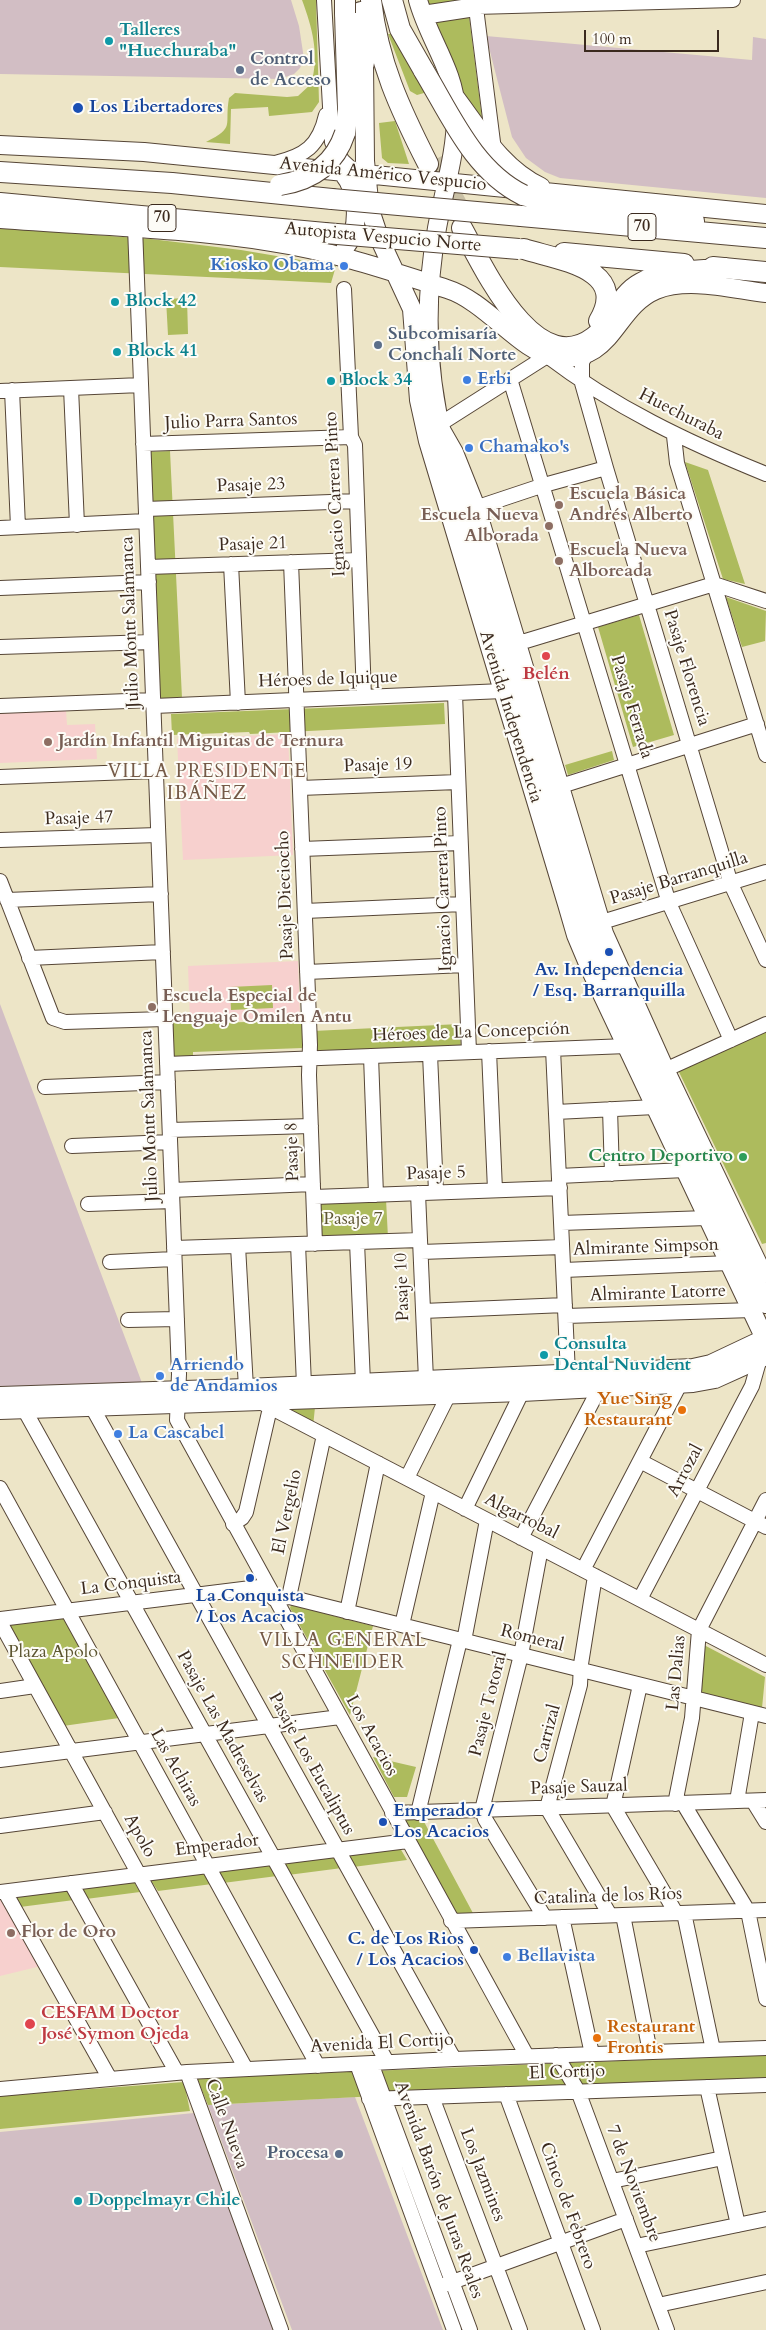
<!DOCTYPE html>
<html>
<head>
<meta charset="utf-8">
<style>
	body { margin:0 }
	#map { position:relative; width:766px; height:2330px; overflow:hidden; background:#ede5c7; font-family:Cardo,serif }
	canvas { display:block }
	.scale { position:absolute; left:584px; top:30px; width:135px; height:22px; box-sizing:border-box; border:2px solid #3b2a1e; border-top:0; padding-left:6px; font-size:15px; line-height:18px; white-space:nowrap; color:#3b2a1e; -webkit-text-stroke:4px #fdfcf7; paint-order:stroke }
</style>
</head>
<body>
<div id="map">
<canvas width="766" height="2330"></canvas>
<div class="scale">100 m</div>
</div>
<script>
const context = document.querySelector('canvas').getContext('2d');
context.lineJoin = 'round';
function paint(path, color) { context.fillStyle = color; context.fill(path, 'evenodd'); }
function stroke(path, color, width, dash) { context.strokeStyle = color; context.lineWidth = width; context.lineCap = dash ? 'butt' : 'round'; context.setLineDash(dash || []); context.stroke(path); }
function write(font, color, halo, rows, align = 'center') {
  context.font = font + ' Cardo,serif'; context.lineWidth = 4; context.setLineDash([]); context.textBaseline = 'middle'; context.strokeStyle = halo; context.fillStyle = color; for (const [text, x, y, turn = 0] of rows) {
    context.save(); context.translate(x, y); context.rotate((+turn || 0) * Math.PI / 180); context.textAlign = isNaN(turn) ? turn : align; if (halo) context.strokeText(text, 0, 0); context.fillText(text, 0, 0); context.restore();
  }
}
paint(new Path2D(`
	M66,710L67,725L95,724L97,759L0,763V712Z
	M288,734L293,855L183,860L177,739Z
	M298,961L300,1018L190,1022L188,966Z
	M0,1897L41,1966L0,1976Z`), '#f7d0ce');
paint(new Path2D(`
	M0,0H291L299,26L304,59L300,68L294,74L280,79L0,74Z
	M486,36L752,60L753,37L766,39V198L560,178L545,172L526,158L512,137Z
	M0,1004L48,1132L142,1383L0,1387Z
	M355,2097L443,2330H292L208,2105Z
	M194,2113L273,2330H0V2132Z`), '#d2bec4');
paint(new Path2D(`
	M302,0H316L319,102L312,112L269,116L268,107L231,109L230,144L206,142C236,127 224,126 229,98L235,93L287,97L298,96L311,84C320,55 312,27 302,0Z
	M425,0H467L483,126L459,94Z
	M388,34H394L431,91L417,95L410,91Z
	M395,121L409,164L388,163L382,158L379,123Z
	M0,228L151,239L241,250L336,266L331,283L0,267Z
	M187,298L188,334L168,335L166,299Z
	M170,451L182,698L159,699L148,452Z
	M685,462L708,470L745,584L723,579Z
	M726,597L766,611L765,641L742,647Z
	M639,615L674,735L633,747L598,627Z
	M444,703L445,724L250,734L249,732L172,735L171,714Z
	M612,751L614,760L568,775L565,765Z
	M272,985L273,1008L231,1010L230,987Z
	M174,1020H187L188,1024L302,1020L303,1048L193,1052V1060L173,1061L171,1022Z
	M460,1024L461,1050L314,1057L313,1031Z
	M766,1028V1243L762,1244L678,1070Z
	M386,1199L388,1238L320,1240L319,1201Z
	M315,1407L313,1427L277,1408Z
	M291,1605L373,1626L350,1715L290,1608Z
	M64,1616L119,1718L63,1726L7,1625Z
	M704,1645L765,1677L762,1708L696,1695Z
	M373,1757L416,1767L407,1797H394Z
	M402,1818H422L474,1915H454Z
	M400,1848L407,1860L353,1867L346,1855Z
	M335,1856L342,1868L288,1875L280,1863Z
	M270,1864L277,1876L223,1883L216,1871Z
	M205,1872L212,1884L158,1891L150,1879Z
	M133,1880L140,1892L86,1899L78,1887Z
	M67,1888L74,1900L20,1907L13,1895Z
	M766,2055V2084L395,2095L208,2105L197,2078Z
	M184,2082L190,2111L0,2129V2096Z`), '#adbb5d');
stroke(new Path2D(`
	M434,160L467,224`), '#c9c0a5', 20, [20, 10]);
const minor = new Path2D(`
	M324,0L332,142L342,160L357,174
	M475,0L494,150
	M475,7L733,0
	M275,163C305,156 319,146 326,115
	M135,227L179,1374L177,1420L527,2056
	M344,289L351,437L355,445L364,697
	M587,353L582,362V383L606,468L731,884L766,960
	M510,379L669,903L731,1040
	M71,388L77,525
	M12,390L18,527
	M0,391L141,385
	M674,436L677,463L766,755
	M143,444L351,437
	M766,474C687,442 614,407 547,356L440,424L456,452L478,507L606,933L667,1069L766,1276
	M478,507L544,485L606,468
	M146,509L357,501
	M0,528L146,521
	M291,562L310,1045L309,1075L315,1244
	M231,564L238,703
	M148,567L359,560
	M0,588L149,582
	M519,643L714,584L766,601
	M0,647L151,642
	M455,694L469,1052
	M0,706L153,700
	M154,706L503,691
	M0,777L156,771
	M561,786L757,724
	M300,788L458,782
	M0,840L158,835
	M302,849L460,843
	M0,881L53,1018L65,1022L165,1019
	M7,900L161,894
	M305,911L463,904
	M602,922L766,872
	M29,958L163,952
	M307,972L465,965
	M553,1049L568,1374
	M489,1051L495,1190
	M430,1054L436,1192
	M371,1056L376,1195
	M167,1064L627,1046
	M667,1069L766,1024
	M45,1087L168,1082
	M610,1109L612,1174
	M556,1112L655,1107
	M170,1130L311,1126
	M72,1146L170,1142
	M559,1176L685,1170
	M172,1190L313,1184
	M418,1193L426,1380
	M314,1197L560,1188
	M88,1204L172,1201
	M561,1223L707,1218
	M357,1242L363,1383
	M298,1244L304,1385
	M238,1246L246,1388
	M174,1248L420,1240
	M421,1252L562,1247
	M110,1262L174,1259
	M564,1270L729,1263
	M423,1311L565,1305
	M566,1316L752,1310
	M128,1320L177,1319
	M260,1402L766,1665
	M92,1407L454,2059
	M24,1409L387,2062
	M640,1461L766,1527
	M407,1478L449,1394
	M0,1488L318,2066
	M465,1509L522,1392
	M233,1524L242,1518L246,1512L270,1408
	M521,1538L599,1389
	M541,1548L521,1655L482,1810L485,1819L545,1918
	M583,1570L680,1384
	M595,1576L581,1664L580,1685L547,1808L610,1915
	M289,1597L324,1435
	M274,1599L289,1597L766,1716
	M640,1599L752,1386L760,1358
	M347,1612L378,1463
	M0,1619L267,1586
	M0,1622L246,2069
	M402,1625L433,1492
	M464,1641L487,1520
	M640,1685L613,1806L676,1913
	M0,1691L35,1686
	M0,1760L340,1717
	M737,1801L752,1713
	M753,1801L766,1822
	M683,1803L748,1911L766,1999
	M675,1804L692,1718L699,1630L766,1500
	M392,1813L766,1800
	M418,1813L460,1640
	M0,1826L105,1812
	M71,1883L177,2073
	M0,1892L408,1841
	M5,1892L110,2079
	M684,1913L713,2050
	M623,1915L650,2052
	M562,1917L592,2054
	M451,1921L766,1910
	M556,2055L578,2091L667,2330
	M371,2063L470,2330
	M357,2064L454,2330
	M187,2072L281,2330
	M707,2087L738,2225
	M0,2089L187,2072L454,2059L766,2048
	M506,2094L593,2330
	M432,2097L520,2330
	M369,2099L766,2085
	M612,2181L723,2158
	M636,2246L766,2219
	M444,2285L626,2219
	M658,2305L766,2282`);
const major = new Path2D(`
	M418,0C428,38 455,71 456,111C457,150 444,190 437,228C424,300 426,372 444,443L593,936L613,982L766,1304
	M423,15L475,7
	M361,50L364,63L365,161L370,210L380,240L412,309L419,400L428,441L567,904L576,935L592,973L766,1341
	M455,97C480,130 502,169 541,187
	M0,145L144,152L766,214
	M343,173C358,191 361,227 346,246
	M0,219C91,226 182,228 272,242C332,251 390,271 447,289C486,301 521,352 554,357C614,365 613,308 656,290C688,277 732,289 766,293
	M0,1396L246,1388L693,1368L711,1364L766,1338
	M0,1410L522,1392L693,1383L715,1379L766,1356`);
const highway = new Path2D(`
	M371,0C378,62 400,109 428,164
	M392,0L400,29L424,71
	M361,12L364,63
	M345,133L348,110L345,13
	M0,172L172,183L332,199
	M523,195L550,202L660,213L694,221
	M0,203L325,233
	M521,216L766,238
	M462,228C483,266 535,382 594,337C614,322 618,295 641,283C667,269 698,272 726,268
	M524,249C558,260 630,268 599,321
	M564,253L684,264
	M713,267L766,272`);
stroke(minor, '#564637', 16);
stroke(major, '#564637', 20);
stroke(highway, '#564637', 22);
stroke(minor, '#fff', 14);
stroke(major, '#fff', 18);
stroke(highway, '#fff', 20);
const highwayBridge = new Path2D(`
	M345,0V13
	M424,71C451,116 474,171 523,195
	M280,185C312,180 335,164 345,133
	M332,199L521,216
	M325,233L519,249`);
stroke(highwayBridge, '#564637', 22, []);
stroke(highwayBridge, '#fff', 20);
for (const [x, y, r, color] of [
	[109,41,5,"#0f9aa8"],
	[240,70,5,"#5c6f8a"],
	[78,108,6,"#1a4fb4"],
	[344,266,5,"#3f7fe0"],
	[115,302,5,"#0f9aa8"],
	[378,345,5,"#5c6f8a"],
	[117,352,5,"#0f9aa8"],
	[467,380,5,"#3f7fe0"],
	[331,381,5,"#0f9aa8"],
	[469,448,5,"#3f7fe0"],
	[559,505,5,"#8d6e63"],
	[549,526,5,"#8d6e63"],
	[559,561,5,"#8d6e63"],
	[546,656,5,"#e0444e"],
	[48,742,5,"#8d6e63"],
	[609,952,5,"#1a4fb4"],
	[152,1007,5,"#8d6e63"],
	[743,1157,5,"#2e9e5b"],
	[544,1355,5,"#0f9aa8"],
	[160,1376,5,"#3f7fe0"],
	[682,1410,5,"#e8710a"],
	[118,1434,5,"#3f7fe0"],
	[250,1578,5,"#1a4fb4"],
	[383,1822,5,"#1a4fb4"],
	[11,1933,5,"#8d6e63"],
	[474,1950,5,"#1a4fb4"],
	[507,1957,5,"#3f7fe0"],
	[30,2024,6,"#e0444e"],
	[597,2038,5,"#e8710a"],
	[339,2154,5,"#5c6f8a"],
	[78,2201,5,"#0f9aa8"]
]) { const dot = new Path2D(); dot.arc(x, y, r, 0, 2 * Math.PI); context.fillStyle = color; context.fill(dot); stroke(dot, '#fdfcf7', 2); }
for (const [x, y, w] of [
	[162,218,28],
	[642,227,28]
]) { const box = new Path2D(); box.roundRect(x - w / 2, y - 13.5, w, 27, 4); context.fillStyle = '#fdfcf7'; context.fill(box); stroke(box, '#3b2a1e', 1); }
write('bold 16px', '#3b2a1e', null, [
	["70",162,218],
	["70",642,227]
]);
write('bold 18px', '#0d838f', '#fdfcf7', [
	["Talleres",119,31],
	["\"Huechuraba\"",119,52],
	["Block 42",125,302],
	["Block 41",127,352],
	["Block 34",341,381],
	["Consulta",554,1345],
	["Dental Nuvident",554,1366],
	["Doppelmayr Chile",88,2201]
], 'left');
write('bold 18px', '#4e5e75', '#fdfcf7', [
	["Control",250,60],
	["de Acceso",250,81],
	["Subcomisaría",388,335],
	["Conchalí Norte",388,356],
	["Procesa",329,2154,"right"]
], 'left');
write('bold 18px', '#164399', '#fdfcf7', [
	["Los Libertadores",89,108],
	["Av. Independencia",609,971,"center"],
	["/ Esq. Barranquilla",609,992,"center"],
	["La Conquista",250,1597,"center"],
	["/ Los Acacios",250,1618,"center"],
	["Emperador /",393,1812],
	["Los Acacios",393,1833],
	["C. de Los Rios",464,1940,"right"],
	["/ Los Acacios",464,1961,"right"]
], 'left');
write('18px', '#3b2a1e', '#fdfcf7', [
	["Avenida Américo Vespucio",383,175,6],
	["Autopista Vespucio Norte",383,238,5],
	["Huechuraba",681,415,27],
	["Julio Parra Santos",231,422,-2],
	["Pasaje 23",251,486,-2],
	["Ignacio Carrera Pinto",336,494,-93],
	["Pasaje 21",253,545,-2],
	["Julio Montt Salamanca",131,622,-92],
	["Pasaje Florencia",686,668,73],
	["Héroes de Iquique",328,680,-2],
	["Pasaje Ferrada",631,707,73],
	["Avenida Independencia",510,717,73],
	["Pasaje 19",378,766,-2],
	["Pasaje 47",79,819,-2],
	["Pasaje Barranquilla",679,879,-17],
	["Ignacio Carrera Pinto",444,889,-92],
	["Pasaje Dieciocho",286,895,-92],
	["Héroes de La Concepción",471,1033,-2],
	["Julio Montt Salamanca",150,1116,-92],
	["Pasaje 8",293,1152,-92],
	["Pasaje 5",436,1174,-2],
	["Almirante Simpson",646,1248,-2],
	["Pasaje 10",403,1287,-92],
	["Almirante Latorre",658,1294,-2],
	["Arrozal",686,1471,-62],
	["El Vergelio",288,1512,-78],
	["Algarrobal",521,1517,27],
	["La Conquista",131,1584,-7],
	["Romeral",532,1639,14],
	["Las Dalias",677,1673,-85],
	["Pasaje Totoral",489,1704,-76],
	["Pasaje Las Madreselvas",222,1727,61],
	["Carrizal",548,1734,-75],
	["Los Acacios",371,1736,61],
	["Pasaje Los Eucaliptus",311,1764,61],
	["Las Achiras",175,1768,61],
	["Pasaje Sauzal",579,1788,-2],
	["Apolo",139,1836,61],
	["Emperador",217,1846,-7],
	["Catalina de los Ríos",608,1897,-2],
	["Avenida El Cortijo",382,2044,-3],
	["El Cortijo",567,2073,-2],
	["Calle Nueva",226,2124,70],
	["Los Jazmines",482,2175,69],
	["7 de Noviembre",633,2184,69],
	["Avenida Barón de Juras Reales",438,2190,70],
	["Cinco de Febrero",567,2206,70]
]);
write('bold 18px', '#366cbe', '#fdfcf7', [
	["Kiosko Obama",334,266,"right"],
	["Erbi",477,380],
	["Chamako's",479,448],
	["Arriendo",170,1366],
	["de Andamios",170,1387],
	["La Cascabel",128,1434],
	["Bellavista",517,1957]
], 'left');
write('bold 18px', '#785e54', '#fdfcf7', [
	["Escuela Básica",569,495],
	["Andrés Alberto",569,516],
	["Escuela Nueva",539,516,"right"],
	["Alborada",539,537,"right"],
	["Escuela Nueva",569,551],
	["Alboreada",569,572],
	["Jardín Infantil Miguitas de Ternura",58,742],
	["Escuela Especial de",162,997],
	["Lenguaje Omilen Antu",162,1018],
	["Flor de Oro",21,1933]
], 'left');
write('bold 18px', '#be3a42', '#fdfcf7', [
	["Belén",546,675],
	["CESFAM Doctor",41,2014,"left"],
	["José Symon Ojeda",41,2035,"left"]
]);
write('bold 18px', '#27864d', '#fdfcf7', [
	["Centro Deportivo",733,1157]
], 'right');
write('18px', '#5d5631', '#fdfcf7', [
	["Pasaje 7",353,1220],
	["Plaza Apolo",53,1653]
]);
write('bold 18px', '#c56008', '#fdfcf7', [
	["Yue Sing",672,1400],
	["Restaurant",672,1421],
	["Restaurant",607,2028,"left"],
	["Frontis",607,2049,"left"]
], 'right');
context.letterSpacing = '1px';
write('19px', '#755a47', '#fdfcf7', [
	["VILLA PRESIDENTE",207,773],
	["IBÁÑEZ",207,795],
	["VILLA GENERAL",343,1642],
	["SCHNEIDER",343,1664]
]);
context.letterSpacing = '0px';
</script>
</body>
</html>
